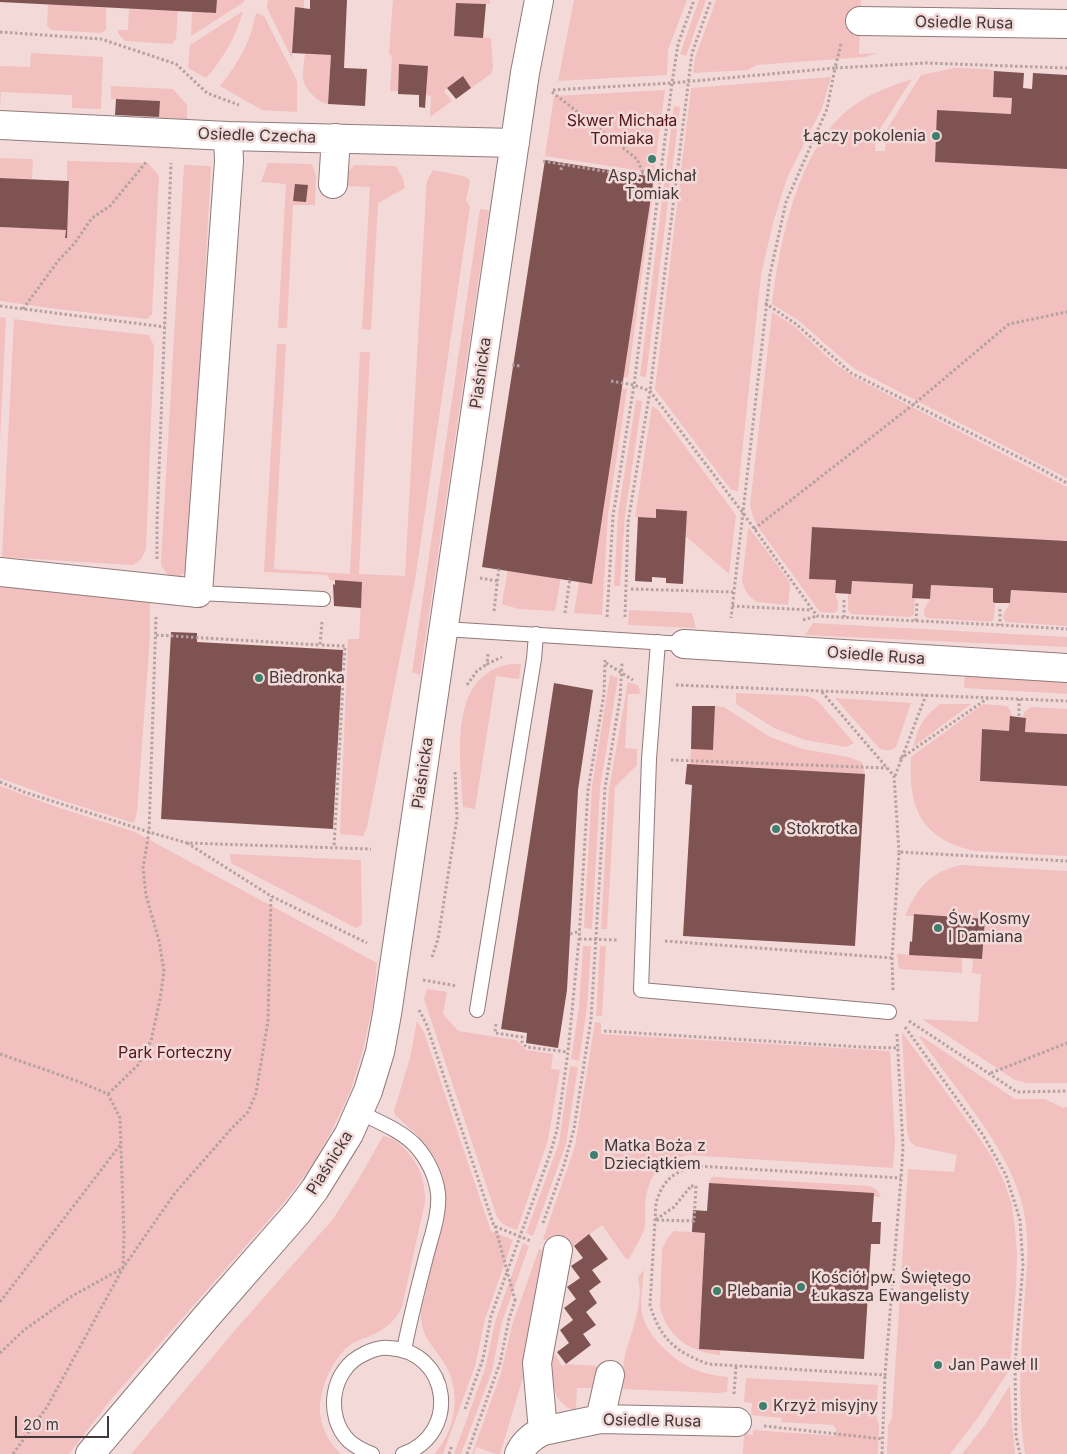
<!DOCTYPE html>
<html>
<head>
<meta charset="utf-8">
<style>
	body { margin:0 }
	#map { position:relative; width:1067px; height:1454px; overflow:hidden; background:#f3dad9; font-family:Inter,sans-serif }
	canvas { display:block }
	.scale { position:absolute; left:15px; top:1416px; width:94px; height:22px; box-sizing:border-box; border:2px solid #433939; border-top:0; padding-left:6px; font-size:15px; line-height:18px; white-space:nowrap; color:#433939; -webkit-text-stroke:4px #f3dad9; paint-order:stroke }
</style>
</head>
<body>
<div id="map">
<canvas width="1067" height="1454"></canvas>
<div class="scale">20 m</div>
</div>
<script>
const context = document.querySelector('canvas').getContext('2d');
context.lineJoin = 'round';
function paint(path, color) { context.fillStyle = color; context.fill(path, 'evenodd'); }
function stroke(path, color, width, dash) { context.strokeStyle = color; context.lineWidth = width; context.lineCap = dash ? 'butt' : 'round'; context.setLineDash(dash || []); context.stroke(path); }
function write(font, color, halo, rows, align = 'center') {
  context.font = font + ' Inter,sans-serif'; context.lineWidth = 5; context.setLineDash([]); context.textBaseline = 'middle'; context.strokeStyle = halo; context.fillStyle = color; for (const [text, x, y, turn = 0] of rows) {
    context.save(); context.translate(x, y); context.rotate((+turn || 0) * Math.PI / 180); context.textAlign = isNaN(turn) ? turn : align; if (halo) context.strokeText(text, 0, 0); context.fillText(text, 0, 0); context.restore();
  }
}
paint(new Path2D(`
	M217,0H244V2L191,36L192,12L216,13Z
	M268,0H304V8H295L292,59L267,8Z
	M393,0H490V4L456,3L454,36L491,38L493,68L491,74L471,88L463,77L444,91L452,101L430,117L431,96L426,95L427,66L399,65L398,91H390L392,57L389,53Z
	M574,0H687L668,50L667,75L558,81Z
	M699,0H706L686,56L680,54Z
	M716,0H861L859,54L877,53L865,57L756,65L748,70L693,73L695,58Z
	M48,4L106,8V30L101,33L51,30L47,25Z
	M129,9L178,11L176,39L172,44L125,41L118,33V30H128Z
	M243,11C236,36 224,58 206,78L188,68L190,45Z
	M256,13L264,16L297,81V112L262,110L220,86C238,64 251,41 256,13Z
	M31,53L103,57L101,109L72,108V95L1,92L0,108V66L30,67Z
	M305,54L331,55L328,104C319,103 308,92 304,83C302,77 304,61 305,54Z
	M954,68L988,69L994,71L993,97L1012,98L1011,114L938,110L935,162L1067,169V478L855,369L839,356L798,320L772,304C780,241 798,146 853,106C871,93 891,86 912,79L880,129H876L875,151H885L887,129L921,75Z
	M831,77L822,108L787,178L773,223L761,275L738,491L731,490L655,389L691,88Z
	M111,86L173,89L187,105V121L159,120V101L111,99Z
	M665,90L654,173L545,156L554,96Z
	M674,106L680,107L646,377L640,376Z
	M0,158L33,159L32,179L0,178Z
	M67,161L148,163L159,176L152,314L147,319L57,309L0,301V227L66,230L65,237L67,238L69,181H67Z
	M268,163L312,164L316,176L315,205H293L287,328H278L286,184L261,182Z
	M184,165L211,166L190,555C188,567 185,576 173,581L162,567L161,562Z
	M354,165L396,166L403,179L405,188L378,203L371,330L362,329L370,187L346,186L349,171Z
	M433,170L463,176L469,179L470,182L466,200L470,207L415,580L367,827L363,836L340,834L348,639H359L362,582L330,580L327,575L264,572L277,344H286L274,569L350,574L360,352H370L359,574L405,576L426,193L427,181Z
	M642,182L654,185L628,378L611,375Z
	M480,209L489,210L420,675L412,672Z
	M772,312L794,326L833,362L852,376L1067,487V541L812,527L809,578L836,580L835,593L838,603V610L834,613L820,612L758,527L753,517L750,506Z
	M0,317L6,318L0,441Z
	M14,319L56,325L149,335L154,346L146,548C143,557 141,562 132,565L2,557Z
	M610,387L627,389L608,514L602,615L574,613Z
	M636,400L642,401L625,515L620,586H614L618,514Z
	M652,406L658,410L736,515L729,574L656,510V518L635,517Z
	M748,528L750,529L789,581L790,585L788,605L757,602L750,597L745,590L742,581Z
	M508,568L561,576L555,611L519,609L502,604Z
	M852,581L913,584L912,598H915L914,614L910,617L851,614L848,610V594H851Z
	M931,585L993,588V602L995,603L994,619L991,622L927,618L924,615V610L930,599Z
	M0,586L143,596L150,603V636L137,812L134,823L57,799L0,778Z
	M1011,590L1067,593V626L1007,622L1004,620L1003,615L1010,603Z
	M629,610L692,613L696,628L628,625Z
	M813,623L1067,637V647L805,635Z
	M511,664H521L519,679L496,676L475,809L463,807C461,761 446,674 511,664Z
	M965,672L1067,678V694L964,688Z
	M610,675L618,678L600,788L592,929L584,928L592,786Z
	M628,682L638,685L641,694H628L625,748L637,749V765L615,787L607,929H601L609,789Z
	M736,693L807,696L817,700L854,743L846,747L805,740L774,728L736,704Z
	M835,698L911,703L896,747C890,751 886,751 879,748Z
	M940,704H971L913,747C919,725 922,719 940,704Z
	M983,704L1007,706C1015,716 1012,719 1009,731L982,729L980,781L1067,786V856L976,851C922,840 908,809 911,757Z
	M715,706L724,707L770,737L803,749L848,757L862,762L865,774L690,764L691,749H713Z
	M1031,707L1067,709V734L1025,732L1026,718L1023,717L1024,712Z
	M0,786L54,806L135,832L377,963L373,1004L363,1050L350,1092L333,1128L313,1164L287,1199L113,1397L69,1454H0Z
	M230,854L361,860L362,924L356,928L231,863Z
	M961,865L1067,871V1083H1027L1015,1080L922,1019L978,1022L981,974L972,973L973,959H982L985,919L914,914V916H905C917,888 930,872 961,865Z
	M583,946H591L587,1008L579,1061L571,1059L579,1007Z
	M600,946H606L602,1016H596Z
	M897,954L962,958V973L899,969Z
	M427,989L447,992L443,1014L458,1031L516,1040L526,1050L553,1054L551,1069L560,1070L548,1140L517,1230C508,1227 502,1225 497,1217L424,999Z
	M417,1021L424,1032L491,1231L513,1240L485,1319L475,1366L443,1454H434C454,1433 461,1397 448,1370C437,1347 420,1341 421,1311C426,1291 430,1271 435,1251C440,1226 451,1196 441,1171C433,1148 413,1131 395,1115L394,1111L410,1058Z
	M595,1022L601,1023V1034L890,1051L895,1142L893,1168L688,1155C658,1163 647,1176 645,1207C645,1213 646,1221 645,1227C642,1237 634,1249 629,1259H626L602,1225L574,1246H571L554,1353L562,1366L566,1364L597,1366L599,1373L594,1388H577L576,1410L568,1408L562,1403L557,1397L547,1366L564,1246L543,1239L575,1146Z
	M902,1032L976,1133L992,1157L1004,1181L1012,1205L1015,1228L1017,1253L1016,1286L1010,1369L977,1419L950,1454H887L888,1426L892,1418L908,1169L954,1172L957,1155L915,1146L910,1141L907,1132Z
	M921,1036L1015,1099H1045L1063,1108L1067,1107V1454H1025C1017,1405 1021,1355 1024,1306C1027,1272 1031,1234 1021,1200C1010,1162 987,1130 964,1098C949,1078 934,1058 919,1037Z
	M570,1066L578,1067L566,1144L533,1236L526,1233L559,1143Z
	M383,1136C398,1137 417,1161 421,1174C424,1183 425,1193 425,1202L402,1307C394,1323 384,1330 368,1337C362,1339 356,1341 350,1345C342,1351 336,1360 331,1369C315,1399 315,1429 341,1454H131L236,1329L333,1219L358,1180Z
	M714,1177L870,1186L877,1190L881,1197L873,1196L874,1193L709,1183L711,1178Z
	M674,1231L705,1233L699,1349L720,1350V1355C690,1352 667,1337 660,1307L662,1249L667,1239Z
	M523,1243L529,1246L502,1322L492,1371L461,1454H454L485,1369L495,1322Z
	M539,1249L550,1253L528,1361L500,1454H496L476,1447L474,1454H472L501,1373L512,1325Z
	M644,1270C643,1283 640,1301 642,1313C647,1339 680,1367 705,1373C712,1375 720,1376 728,1377L727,1392L718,1393L621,1389L618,1382C626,1371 622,1367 625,1355C632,1330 644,1303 638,1277Z
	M746,1378L878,1385L876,1416L879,1426L878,1454H743L744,1434L753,1435V1430L835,1436L836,1429L833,1425L781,1422L782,1418L751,1415L752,1403L744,1402Z
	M1010,1385L1011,1410L1015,1454H962L985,1425Z`), '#f1c0bf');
paint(new Path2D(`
	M0,0H217L216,13L0,2Z
	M310,0H347L344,68L367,69L365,106L328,104L331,55L292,53L295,7L310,9Z
	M456,3L486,4L483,38L454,36Z
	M399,64L428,66L425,108L419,107V95L398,94Z
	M994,71L1024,73L1023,88L1032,89L1033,73L1067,75V169L935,162L937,110L1011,114L1012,98L993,97Z
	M463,76L471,88L456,99L447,88Z
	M116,99L160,101L159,117L115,115Z
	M545,160L654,177L592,584L482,567Z
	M0,178L69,181L67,238H65L66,230L0,227Z
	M295,184L308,185L306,202L293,201Z
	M656,509L687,511L683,584L666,583V578L652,577V582L635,581L638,517L656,518Z
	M812,527L1067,541V593L1011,590L1010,603H995L993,602V588L931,585L930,599L912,598L913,584L852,581L851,594L835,593L836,580L809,579Z
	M335,580L362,582L361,608L334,606L333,584L335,585Z
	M171,632L197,633V642L343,650L333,829L161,819Z
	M554,683L593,690L578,790L567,990L558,1048L526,1043L527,1033L501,1029Z
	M692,706H715L713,750L691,749Z
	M1010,716L1026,718L1025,732L1067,734V786L980,781L982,729L1009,731Z
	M687,764L865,774L855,946L683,936L692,785L685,784Z
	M914,914L985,919L982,959L909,955L910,941L912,942Z
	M709,1183L874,1193L872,1222H881L880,1244H871L864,1359L699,1349L705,1233L692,1232L693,1210L707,1211Z
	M589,1234L608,1259L592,1270L601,1282L589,1291L597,1303L586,1312L596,1325L583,1334L591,1345L566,1364L557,1352L569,1343L560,1330L573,1320L564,1308L576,1299L567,1287L580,1278L571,1266L583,1258L574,1246Z`), '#805353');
const lane = new Path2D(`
	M198,593L323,599
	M444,629L684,644
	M658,642L649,759L641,990L889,1012
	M477,1010L534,659L536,634
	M359,1112C379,1122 400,1130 415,1145C427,1158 436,1176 438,1193C440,1214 431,1237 426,1257C418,1288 410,1319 404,1350
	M372,1454C364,1451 356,1447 349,1441C324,1416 331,1369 364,1354C372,1350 380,1347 389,1348C450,1351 461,1434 403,1454`);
const street = new Path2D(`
	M860,21L1067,24
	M0,125L228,136L515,143
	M333,184L336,138
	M0,572L198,593L229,161L228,136
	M684,644L1067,668
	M600,1419L610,1375
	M543,1431L537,1363L558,1250
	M90,1454L207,1316L297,1213L315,1189L349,1134L368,1091L380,1052L387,1014L525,73L539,0
	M519,1454C524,1443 532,1436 543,1431L600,1419L737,1422`);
stroke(lane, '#917a7a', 16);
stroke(street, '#917a7a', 30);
stroke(new Path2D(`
	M0,32L101,39L176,64L207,93L239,105
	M841,44L835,68L926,63L1067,68
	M553,90L672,83L835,68L827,109L786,202L770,274L731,618
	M552,92L637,159L643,173
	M543,161L633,176L643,173L660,176
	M561,170L562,164
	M765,303L796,324L851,373L1030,463L1067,483
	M0,306L165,327
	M23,309L58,261L74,244L92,218L110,206L147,161
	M512,365L520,366
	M611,381L634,385L650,391L743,513L817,616L1000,625L1067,629
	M754,529L914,404L1009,324L1067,312
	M157,559V522L171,163
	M480,578L497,581
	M631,589L733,592
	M844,600V617
	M732,606L811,610
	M1000,609V625
	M494,611L499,567
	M565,613L570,578
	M607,617L613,516L634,385L672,83L678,44L694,0
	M625,617L628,522L650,391L692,53L711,0
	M803,620L817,616
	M916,621L917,603
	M322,622L320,645L345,646L334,847
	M156,635L320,645
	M488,654L487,664L502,657
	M606,663L633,680
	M467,685L477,671L487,664
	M676,685L1067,701
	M822,692L894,776L899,852
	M1019,716V699
	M900,759L988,698
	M671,760L887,768
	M895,776L926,695
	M0,782L24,792L149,832L187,843L371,849
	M187,843L271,896L367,943
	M570,934L580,931
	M579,939L619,940
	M665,941L892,958
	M432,957L438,939L457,818L455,771
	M423,980L457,986
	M893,990L892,958L899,852L1067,861
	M419,1010L426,1023L494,1226L531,1241
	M909,1021L1017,1092L1067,1091
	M496,1024L495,1033L522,1037V1042L526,1047L568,1052
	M905,1027L983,1135L1006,1175L1020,1220L1023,1265L1015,1365L1016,1436L1020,1454
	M604,1031L862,1047L899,1048
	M897,1034L903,1147L901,1178L885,1375L708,1364C676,1352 660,1339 650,1305L656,1203C663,1180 673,1172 696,1166L901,1178
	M0,1054L80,1082L108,1094L120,1118L124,1236L123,1268L72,1296L24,1330L0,1353
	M991,1073L1067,1043
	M108,1094L138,1065L151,1041L160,999L164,971L159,941L146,895L143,868L149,832L156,617
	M691,1186H696L694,1221L655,1220L674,1207Z
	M543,1223L564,1165L574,1129L591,1019L605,788L620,698L622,663
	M495,1226L515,1300
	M0,1302L121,1144
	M734,1394L736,1366
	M465,1409L483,1359L491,1316L550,1154L557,1130L568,1052L579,939L588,790L604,694L605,660
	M764,1426L883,1439
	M13,1454L47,1407L123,1268L175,1193L232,1128L248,1112L256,1093L268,1021L271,896
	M449,1454L452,1445
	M467,1454L500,1363L509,1319L516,1298
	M882,1454L885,1375`), '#b5a1a0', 3, [2.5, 2.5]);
stroke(lane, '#fff', 14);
stroke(street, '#fff', 28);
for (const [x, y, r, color] of [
	[936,136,5,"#3f7f6e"],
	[652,159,5,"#3f7f6e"],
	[259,678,5,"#3f7f6e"],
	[776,829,5,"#3f7f6e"],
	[938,928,5,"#3f7f6e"],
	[594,1155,5,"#3f7f6e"],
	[801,1287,5,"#3f7f6e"],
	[717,1291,5,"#3f7f6e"],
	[938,1365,5,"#3f7f6e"],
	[763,1406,5,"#3f7f6e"]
]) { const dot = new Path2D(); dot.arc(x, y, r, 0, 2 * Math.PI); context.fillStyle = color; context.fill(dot); stroke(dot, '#f3dad9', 2); }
write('16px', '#433939', '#f3dad9', [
	["Osiedle Rusa",964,23,1],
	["Osiedle Czecha",257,136,2],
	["Piaśnicka",481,373,-82],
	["Osiedle Rusa",876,656,4],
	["Piaśnicka",423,773,-82],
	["Piaśnicka",330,1163,-58],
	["Osiedle Rusa",652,1421,1]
]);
write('16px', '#53171b', '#f3dad9', [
	["Skwer Michała",622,121],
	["Tomiaka",622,139],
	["Park Forteczny",175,1053]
]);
write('16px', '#433939', '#f3dad9', [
	["Łączy pokolenia",926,136,"right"],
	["Asp. Michał",652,176,"center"],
	["Tomiak",652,194,"center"],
	["Biedronka",269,678],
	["Stokrotka",786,829],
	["Św. Kosmy",948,919],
	["I Damiana",948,937],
	["Matka Boża z",604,1146],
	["Dzieciątkiem",604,1164],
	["Kościół pw. Świętego",811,1278],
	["Łukasza Ewangelisty",811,1296],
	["Plebania",727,1291],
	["Jan Paweł II",948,1365],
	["Krzyż misyjny",773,1406]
], 'left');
</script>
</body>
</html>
